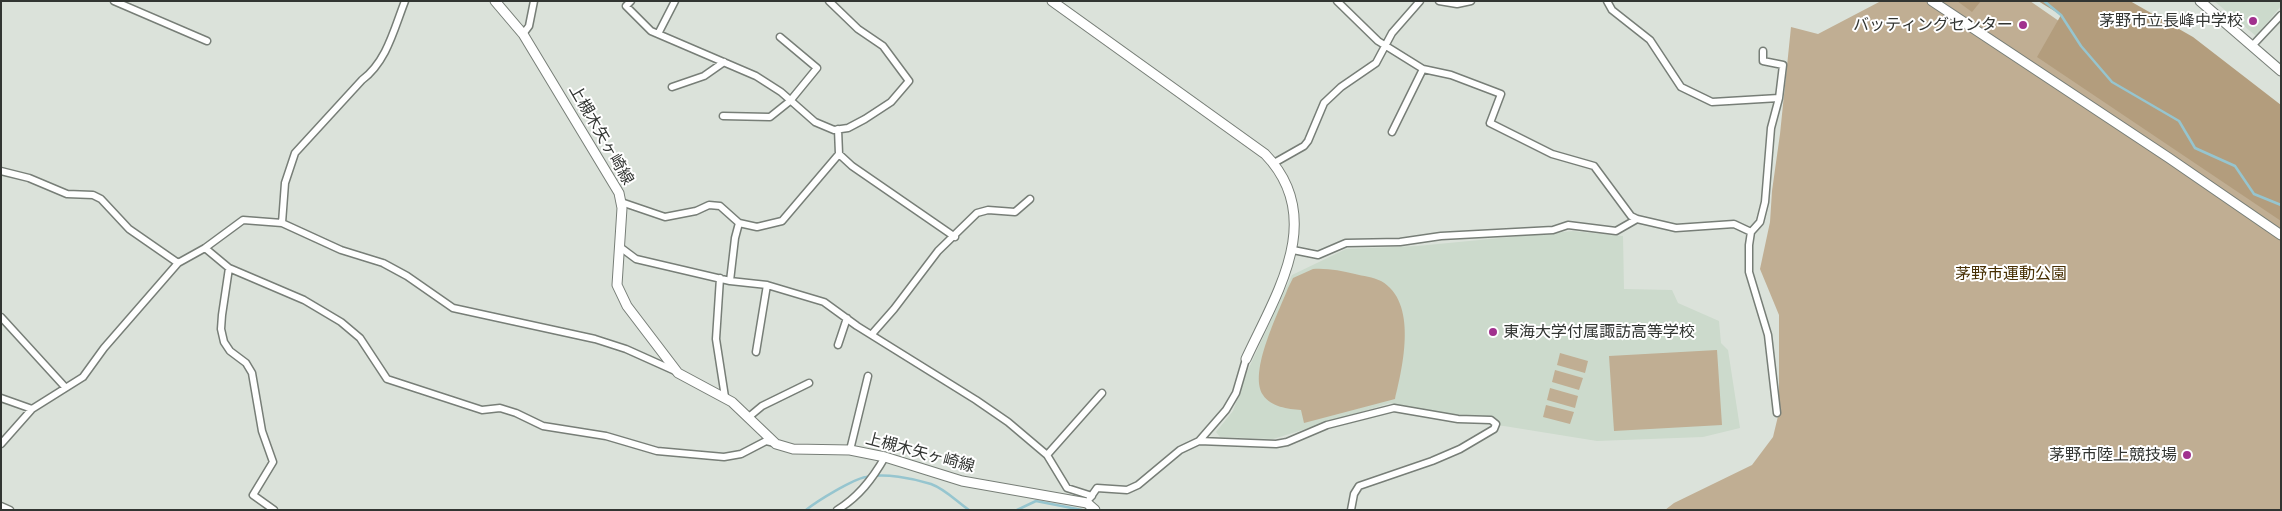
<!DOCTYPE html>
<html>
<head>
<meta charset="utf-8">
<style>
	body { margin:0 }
	#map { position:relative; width:2282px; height:511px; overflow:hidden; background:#dbe2da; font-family:"IBM Plex Sans",sans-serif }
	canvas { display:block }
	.frame { position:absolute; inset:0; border:2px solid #323532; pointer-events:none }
</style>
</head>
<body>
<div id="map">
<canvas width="2282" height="511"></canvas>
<div class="frame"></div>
</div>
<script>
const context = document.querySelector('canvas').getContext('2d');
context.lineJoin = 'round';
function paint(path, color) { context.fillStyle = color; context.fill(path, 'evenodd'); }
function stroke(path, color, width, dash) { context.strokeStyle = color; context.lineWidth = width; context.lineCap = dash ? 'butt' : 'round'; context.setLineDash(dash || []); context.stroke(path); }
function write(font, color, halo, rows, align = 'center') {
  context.font = font + ' "IBM Plex Sans","Noto Sans JP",sans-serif'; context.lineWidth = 4; context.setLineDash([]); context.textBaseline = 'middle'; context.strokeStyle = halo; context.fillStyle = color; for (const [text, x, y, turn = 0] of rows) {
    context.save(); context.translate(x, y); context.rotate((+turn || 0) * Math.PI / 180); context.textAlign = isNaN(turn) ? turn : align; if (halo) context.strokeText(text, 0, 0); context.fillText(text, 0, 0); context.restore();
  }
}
paint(new Path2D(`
	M2214,1H2281V6L2256,36Z
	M1573,231L1623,236L1624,289L1672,290L1678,303L1719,321L1721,343L1728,350L1740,428L1703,437L1597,441L1504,426L1448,421L1390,403L1273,439L1220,437L1216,432L1233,411L1247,372L1292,275L1346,249L1417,246Z`), '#ccdacc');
paint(new Path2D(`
	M1881,1H2030L2281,175V510H1665L1674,503L1752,465L1773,437L1779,412V315L1760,269L1770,222L1772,191L1780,134L1791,27L1818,34Z
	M1313,269C1328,268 1341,271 1355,274C1363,276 1373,277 1381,281C1418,302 1403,366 1395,399L1304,423L1301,410C1288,409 1271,407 1263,395C1248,372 1279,312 1288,288L1293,278Z
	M1717,350L1722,425L1614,431L1609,356Z
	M1560,353L1588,361L1585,373L1557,365Z
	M1555,370L1583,378L1579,390L1552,382Z
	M1550,388L1578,396L1575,408L1547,400Z
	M1546,405L1574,412L1570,424L1543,417Z`), '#c0ae93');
paint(new Path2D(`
	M1957,1H1981L1972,12Z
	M2038,1H2130L2193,37L2281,105V221L2037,57L2061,15Z`), '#b39d7d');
stroke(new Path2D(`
	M2044,1L2061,15L2081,46L2112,82L2179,121L2195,148L2235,166L2254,194L2281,205
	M806,510C817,501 853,479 866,477C885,473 912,478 931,484C945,489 956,501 969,510
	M1017,510L1036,501L1082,510`), '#96c5cf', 2.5);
const street = new Path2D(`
	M114,1L207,41
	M631,1L626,6L651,31L756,76L781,92L815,122L834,130L848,128L865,119L891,102L909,81L883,46L858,29L829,1
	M1337,1L1378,41L1423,69L1451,75L1501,94L1490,123L1552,154L1594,166L1631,216L1637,219L1676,228L1734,224L1751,232
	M1439,1L1457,4L1471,1
	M1607,1L1612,10L1650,40L1681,87L1712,102L1779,98L1771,128L1765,202L1760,222L1751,232L1749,245V272L1768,335L1777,413
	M523,34L529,26L534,1
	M658,34L675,1
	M2252,46L2281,15
	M1763,51V61L1783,65L1779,98
	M672,87L704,76L724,62
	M723,116L770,117L790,101L817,68L780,37
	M838,129L839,154L852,166L955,237
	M1392,132L1423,69
	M1274,163L1304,146L1308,141L1324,103L1341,87L1376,63L1392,33L1420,1
	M1,171L29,178L67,194L93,195L101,199L129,229L178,263
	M621,202L665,217L696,211L709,205L720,206L739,223L735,238L730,281
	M282,223L285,183L295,153L362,80C387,61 394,29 405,1
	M739,223L757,227L782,221L839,154
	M620,247L636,259L730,281L767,285L824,302L857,326L976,400L1008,422L1047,455L1067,488L1092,496
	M205,248L229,268L304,300L341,322L360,338L387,379L482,410L500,408L516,413L543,426L606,436L657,451L724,457L741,454L766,441L775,443
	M1293,250L1318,255L1346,243L1400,242L1441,236L1553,230L1568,225L1616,231L1637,219
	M229,268L222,315L221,329L224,342L230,351L246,363L252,373L262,431L273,462L253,495L274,510
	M720,278L716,339L725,397
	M1,317L65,387
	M872,334L894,309L938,251L977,213L988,210L1015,212L1030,199
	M838,345L847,318
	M756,352L767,285
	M1,398L32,409
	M750,416L762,406L809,383
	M1199,441L1276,444L1287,442L1327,425L1394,408L1458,419L1491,420L1496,424L1494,429L1460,449L1432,461L1359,486L1354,494L1351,510
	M1,444L32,409L83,377L104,348L178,263L205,248L243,220L282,223L341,250L383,263L407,276L453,308L595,339L626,349L675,371
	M850,450L868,376
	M1047,455L1102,393
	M1090,498L1097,488L1127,490L1138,485L1180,450L1199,441L1226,410L1236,393L1246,359
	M1,506L10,510
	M837,510C859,497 873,478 885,457`);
const secondary = new Path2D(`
	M495,1L523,34L619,193L622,208L617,285L627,306L678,373L732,402L776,444L793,449L850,450L885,457L962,481L1087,503L1095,510
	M1052,1L1265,154C1327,218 1276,294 1246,359
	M1932,1L2169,158L2281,235
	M2200,1L2281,71`);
stroke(street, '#777e77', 9);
stroke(secondary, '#777e77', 11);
stroke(street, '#fff', 6);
stroke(secondary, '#fff', 9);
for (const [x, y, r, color] of [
	[2253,21,5,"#a1318e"],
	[2023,25,5,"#a1318e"],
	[1493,332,5,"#a1318e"],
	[2187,455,5,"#a1318e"]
]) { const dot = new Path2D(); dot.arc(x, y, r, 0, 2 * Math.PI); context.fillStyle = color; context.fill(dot); stroke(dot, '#fff', 2); }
write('16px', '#323532', '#fff', [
	["茅野市立長峰中学校",2243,21],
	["バッティングセンター",2013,25],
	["東海大学付属諏訪高等学校",1503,332,"left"],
	["茅野市陸上競技場",2177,455]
], 'right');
write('16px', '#323532', '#fff', [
	["上槻木矢ヶ崎線",601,135,60],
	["上槻木矢ヶ崎線",920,453,15]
]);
write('16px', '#472f03', '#fff', [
	["茅野市運動公園",2011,274]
]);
</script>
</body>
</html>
